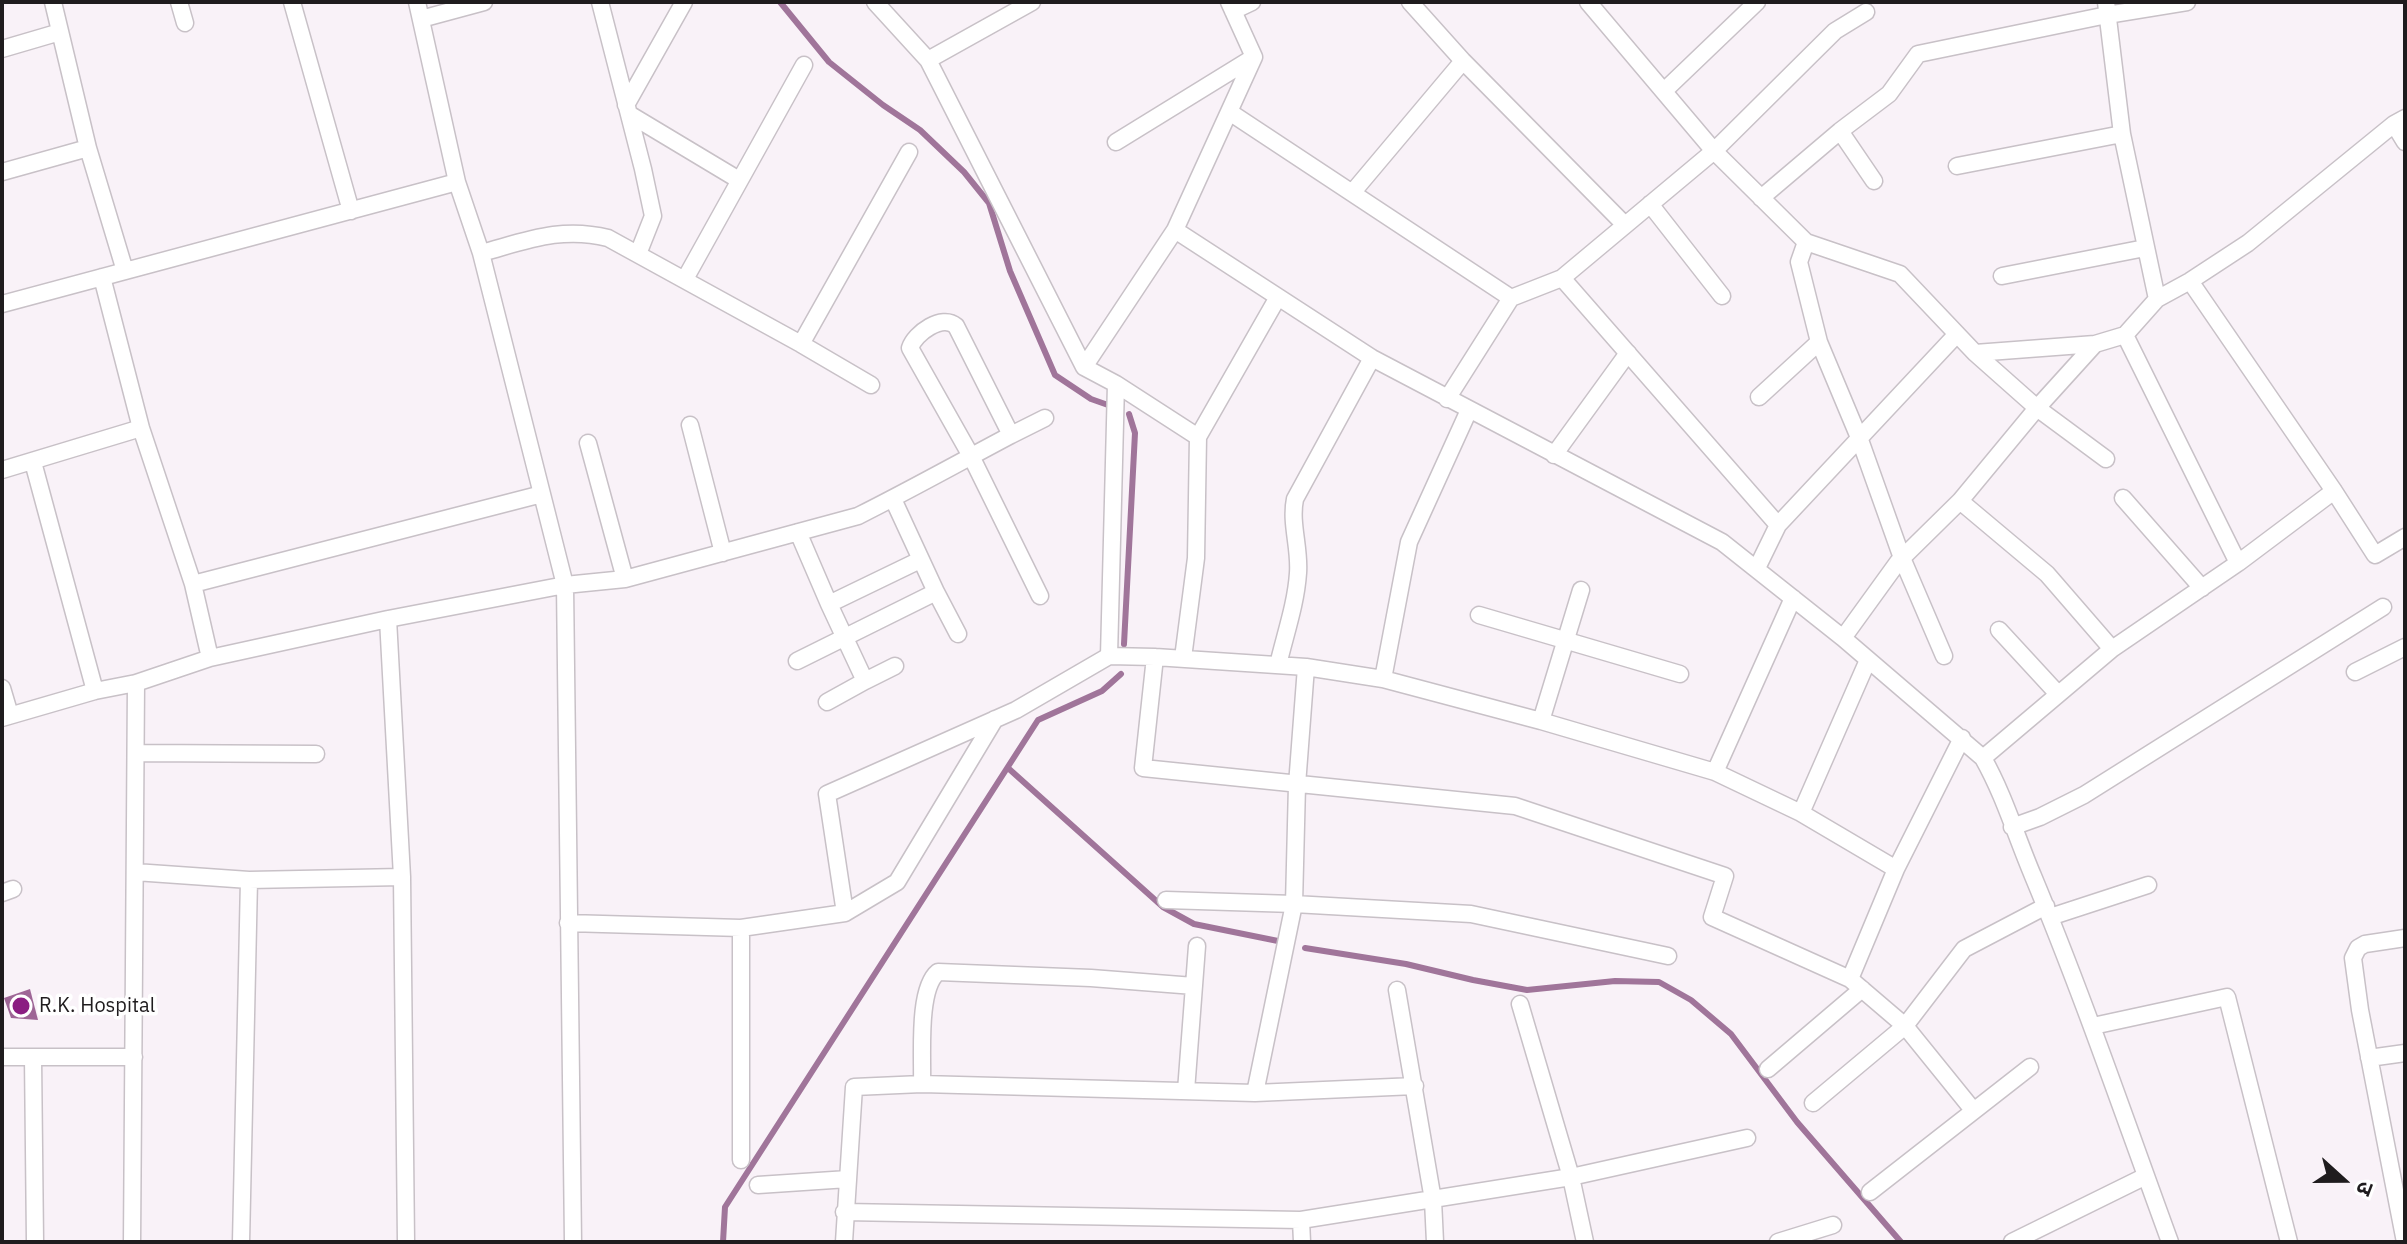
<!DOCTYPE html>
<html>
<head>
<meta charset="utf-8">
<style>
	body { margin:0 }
	#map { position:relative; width:2407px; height:1244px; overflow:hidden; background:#f9f2f8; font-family:"IBM Plex Sans","Noto Sans Devanagari",sans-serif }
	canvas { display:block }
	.frame { position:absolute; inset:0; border:4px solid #1f1c1e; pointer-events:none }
	.north { position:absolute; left:2303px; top:1140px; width:80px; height:80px; -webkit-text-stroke:6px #fff; paint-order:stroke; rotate:111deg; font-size:22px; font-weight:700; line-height:32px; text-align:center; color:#1f1c1e }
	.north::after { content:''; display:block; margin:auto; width:28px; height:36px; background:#1f1c1e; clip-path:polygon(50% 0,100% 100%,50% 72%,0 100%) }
</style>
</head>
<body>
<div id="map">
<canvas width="2407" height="1244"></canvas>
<div class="frame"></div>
<div class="north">उ</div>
</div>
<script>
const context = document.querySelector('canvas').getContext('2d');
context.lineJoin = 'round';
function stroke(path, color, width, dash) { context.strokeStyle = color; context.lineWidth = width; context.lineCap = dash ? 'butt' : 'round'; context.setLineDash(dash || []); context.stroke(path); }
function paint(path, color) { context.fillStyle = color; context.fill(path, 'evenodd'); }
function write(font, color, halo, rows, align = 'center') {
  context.font = font + ' "IBM Plex Sans",sans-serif'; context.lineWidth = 7; context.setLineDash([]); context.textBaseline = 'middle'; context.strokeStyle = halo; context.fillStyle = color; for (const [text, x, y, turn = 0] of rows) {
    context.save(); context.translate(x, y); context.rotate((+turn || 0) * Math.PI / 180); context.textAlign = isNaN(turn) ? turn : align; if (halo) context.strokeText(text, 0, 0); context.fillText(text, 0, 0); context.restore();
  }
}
stroke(new Path2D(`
	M780,2L829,62L883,105L920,130L964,172L989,203L1010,271L1055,375L1091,399L1108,405
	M1124,644L1135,433L1129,414
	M1008,768L1163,907L1194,924L1278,941
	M1305,948L1406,964L1473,980L1527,990L1615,981L1659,982L1691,1000L1731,1034L1797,1122L1901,1242
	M723,1242L725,1207L1038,720L1102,691L1121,674`), '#a0759a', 6);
paint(new Path2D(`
	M30,989L38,1020L11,1018L4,998Z`), '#9e6696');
const street = new Path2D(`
	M53,2L88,148L125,271
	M179,2L185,23
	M292,2L351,211
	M417,2L457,182L481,253L565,585L573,1242
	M600,2L643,169L653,216L638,254
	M875,2L928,60L1084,367L1116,384L1198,437
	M1410,2L1463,61L1625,225
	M1588,2L1714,151L1806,242L1900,274L1975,353L2037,408L2106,459
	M2106,2L2122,134L2157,299
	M1233,11L1252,2
	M421,19L484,2
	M2,49L60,32
	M928,60L1032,2
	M1664,91L1757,2
	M626,105L684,2
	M1231,113L1511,298
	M629,114L739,180
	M2394,124L2405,142
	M1840,131L1874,181
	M1116,142L1254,57
	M1957,166L2122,134
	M2,172L88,148
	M1352,193L1463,61
	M1761,198L1840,131L1889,94L1918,54L2107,15L2187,2
	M1650,204L1722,296
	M1175,230L1372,358L1722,542L1843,638L1983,758C2004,795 2016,836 2033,876C2083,996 2125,1119 2170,1242
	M1806,242L1799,262L1819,342L1860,440L1902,558L1944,656
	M481,253C526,241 561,226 608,238L801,344L871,385
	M2002,276L2145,248
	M102,277L141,428L193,584L210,658
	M1562,278L1778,525
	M685,279L804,65
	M2190,281L2334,491
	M2,304L457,182
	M2125,335L2238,563
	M801,344L909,152
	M1975,353L2095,344
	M1084,367L1175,230L1254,57L1229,2
	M1759,397L1819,342
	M1447,399L1511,298L1562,278L1714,151L1835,31L1866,12
	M690,425L723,553
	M1011,435L1045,418
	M588,443L625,579
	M1554,455L1628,353
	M33,462L95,691
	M2,470L141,428
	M2123,498L2202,588
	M1960,501L2047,574L2112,649
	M798,532L829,604L920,560
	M1757,568L1778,525L1957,334
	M193,584L542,494
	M936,592L958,634
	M829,604L865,681L895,666
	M1479,615L1680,674
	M388,619L402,877L406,1242
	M1999,630L2058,694
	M1843,638L1898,562L1960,501L2037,408L2095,344L2125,335L2157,299L2190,281L2248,243L2394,124L2405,118
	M1109,656L1155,657L1306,667L1383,679L1541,721L1715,772L1801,813L1896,869L1962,738
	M1155,657L1143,768L1515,806L1725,876L1712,917L1850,979L1905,1026L1973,1110
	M1183,658L1196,558L1198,437L1278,297
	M797,661L936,592L893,499
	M1278,665C1285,635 1296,604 1298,573C1300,548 1290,523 1295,499L1372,358
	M2355,672L2405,647
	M1383,679L1409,542L1469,410
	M2,688L10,715
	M827,702L865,681
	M2,718L95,691L136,683L210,658L388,619L565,585L625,579L858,516C910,490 960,462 1011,435L956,326C942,314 915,333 910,348L971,456L1040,596
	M1541,721L1581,590
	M136,753L316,754
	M1983,758L2112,649L2238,563L2334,491L2375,555L2405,537
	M1715,772L1793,598
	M1801,813L1868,660
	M2012,827L2040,817L2084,795L2383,607
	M135,872L249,880L402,877
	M2,893L13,889
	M1166,900L1294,904L1471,914L1668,956
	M845,913L827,794L1016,710L1109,656L1116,384
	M2050,917L2148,885
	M568,923L741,928L845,913L897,882L995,719
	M1850,979L1896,869
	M1397,990L1433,1200L1435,1242
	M1520,1004L1571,1177L1585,1242
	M2093,1026L2227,997L2289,1242
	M2,1057H134
	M33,1057L35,1242
	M2369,1058L2405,1053
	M1768,1069L1862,989
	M922,1084C923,1057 917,989 938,972L1091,978L1194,986
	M1186,1091L1197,946
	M1255,1093L1294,904L1297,785L1306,667
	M1813,1103L1905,1026L1964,949L2046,906
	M741,1160V928
	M758,1185L848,1179
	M1870,1192L2030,1067
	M844,1212L1301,1220L1571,1177L1747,1138
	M1301,1220L1302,1242
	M132,1242L136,683
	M241,1242L249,880
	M844,1242L854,1087L922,1084L1255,1093L1415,1086
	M1778,1242L1833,1225
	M2012,1242L2146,1176
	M2405,1242L2360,1010L2353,958L2358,948L2365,944L2405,938`);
stroke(street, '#c8c1c7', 19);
stroke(street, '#fff', 16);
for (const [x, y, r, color] of [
	[21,1006,10,"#8b1e82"]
]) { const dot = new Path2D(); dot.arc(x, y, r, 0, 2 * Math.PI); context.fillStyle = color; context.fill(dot); stroke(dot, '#fff', 3); }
write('20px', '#1f1c1e', '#fff', [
	["R.K. Hospital",39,1006]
], 'left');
</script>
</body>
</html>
